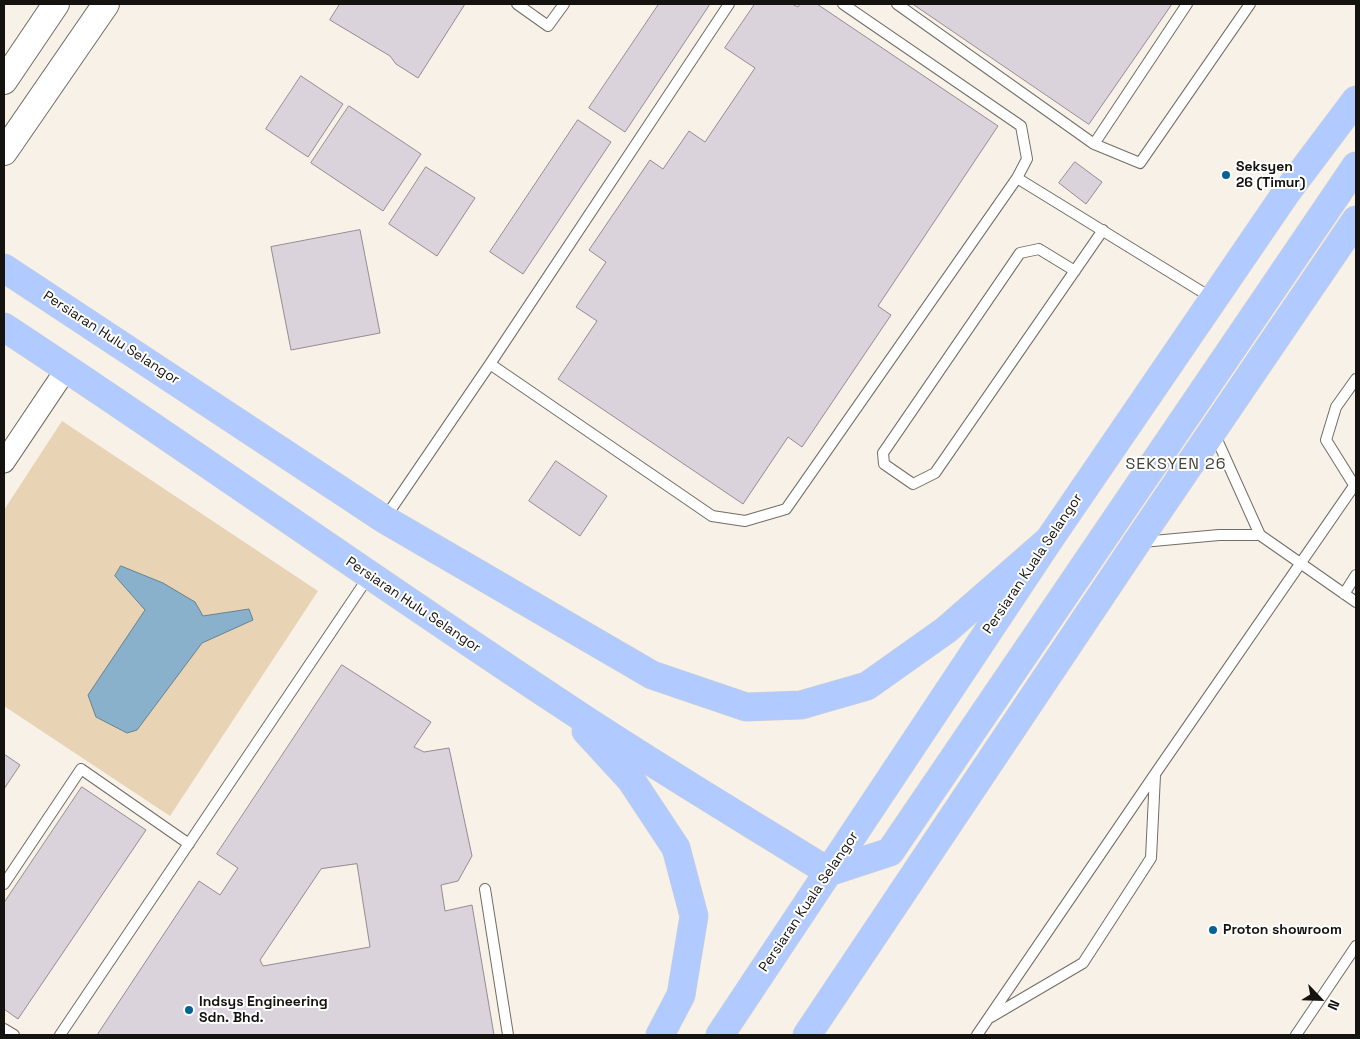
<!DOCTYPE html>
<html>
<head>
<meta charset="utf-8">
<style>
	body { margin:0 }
	#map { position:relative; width:1360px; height:1039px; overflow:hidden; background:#f7f1e8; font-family:"Space Grotesk",sans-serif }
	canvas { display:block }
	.frame { position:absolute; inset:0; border:5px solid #151310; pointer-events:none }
	.north { position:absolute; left:1295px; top:974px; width:50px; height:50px; -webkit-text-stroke:4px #fff; paint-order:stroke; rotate:114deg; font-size:14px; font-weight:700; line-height:20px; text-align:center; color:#151310 }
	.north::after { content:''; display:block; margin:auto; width:18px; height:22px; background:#151310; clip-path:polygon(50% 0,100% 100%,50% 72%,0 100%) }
</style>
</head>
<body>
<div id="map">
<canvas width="1360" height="1039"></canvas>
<div class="frame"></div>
<div class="north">N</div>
</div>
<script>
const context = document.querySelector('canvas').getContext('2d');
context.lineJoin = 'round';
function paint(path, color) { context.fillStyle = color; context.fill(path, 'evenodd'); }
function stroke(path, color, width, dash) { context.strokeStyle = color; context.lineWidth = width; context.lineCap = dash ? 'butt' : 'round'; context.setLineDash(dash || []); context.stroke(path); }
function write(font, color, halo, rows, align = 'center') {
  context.font = font + ' "Space Grotesk",sans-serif'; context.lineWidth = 4; context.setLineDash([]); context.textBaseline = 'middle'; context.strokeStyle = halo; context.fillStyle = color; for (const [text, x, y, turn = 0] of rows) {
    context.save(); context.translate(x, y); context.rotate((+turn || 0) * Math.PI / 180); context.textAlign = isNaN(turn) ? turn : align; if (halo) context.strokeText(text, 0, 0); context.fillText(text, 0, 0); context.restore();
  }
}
paint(new Path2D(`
	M62,421L318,591L170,816L4,706V510Z`), '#e8d3b4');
const water = new Path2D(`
	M121,566L163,583L195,602L203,616L249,609L253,620L202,643L137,730L127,733L96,717L88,695L145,610L115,576Z`);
paint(water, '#89b1cc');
stroke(water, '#668294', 1);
const building = new Path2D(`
	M340,4H465L418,78L396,64L390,56L330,20Z
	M659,4H710L625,132L589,108Z
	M755,4H792L798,7L800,4H817L998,126L878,306L891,315L802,447L788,437L743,504L558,379L597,321L576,307L606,262L589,250L650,160L663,169L689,131L705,142L755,68L725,48Z
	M913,4H1172L1089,124Z
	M301,76L343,104L308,157L266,129Z
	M349,106L421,154L383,211L311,163Z
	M578,120L611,142L523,274L490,252Z
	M1075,162L1102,182L1086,204L1059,183Z
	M426,167L475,198L437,256L389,224Z
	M360,230L380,333L291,350L271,247Z
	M556,461L607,496L580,536L529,501Z
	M342,665L431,722L414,747L424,752L449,748L472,856L458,881L441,885L445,911L472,905L494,1035H97L199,881L220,895L238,868L217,854ZM357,864L370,947L263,966L260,960L321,869Z
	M4,754L20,765L4,789Z
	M82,787L146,830L18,1019L4,1009V903Z`);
paint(building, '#dbd3db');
stroke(building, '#938b92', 1);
const service = new Path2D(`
	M517,4L548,26L564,4
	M897,4L1094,144L1187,4
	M1094,144L1140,163L1250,4
	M1017,178L1212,298
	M1075,271L1039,249L1020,253L883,453L884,464L913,484L935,473L1103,230
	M490,364L712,516L745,521L786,509L1017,178L1027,159L1021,126L843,4
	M1356,379L1336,407L1326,440L1356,488
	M1214,433L1260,535L1356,602
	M385,518L490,364L729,4
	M1142,542L1219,535H1260
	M1344,594L1356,575
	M4,884L81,769L189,844
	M485,889L508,1035
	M991,1017L1083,963L1151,858L1155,775
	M4,1029L14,1035
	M60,1035L369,576
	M977,1035L1155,774L1356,483
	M1296,1035L1356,946`);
const minor = new Path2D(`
	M4,462L67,368`);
const tertiary = new Path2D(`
	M4,81L56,4
	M4,152L106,4`);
const primary = new Path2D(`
	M4,268L384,519L652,675L746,707L801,705L867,686L946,630L1049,540
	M4,327C191,450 373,580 560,703C648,762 739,816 829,872
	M586,731L631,780L676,848L694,916L681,995L660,1035
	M829,872L890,852L1356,166
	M720,1035L1049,540L1286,193L1356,100
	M807,1035L1137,542L1356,220`);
stroke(service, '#726d65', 12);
stroke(minor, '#726d65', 23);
stroke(tertiary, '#726d65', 28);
stroke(primary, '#d0d0cf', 29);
stroke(service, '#fff', 10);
stroke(minor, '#fff', 21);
stroke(tertiary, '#fff', 26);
stroke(primary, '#b1caff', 28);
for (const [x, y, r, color] of [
	[1226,175,5,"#066292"],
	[1213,930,5,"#066292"],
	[189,1010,5,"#066292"]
]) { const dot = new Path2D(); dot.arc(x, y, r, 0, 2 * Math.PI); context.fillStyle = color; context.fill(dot); stroke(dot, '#fff', 2); }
write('bold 14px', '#151310', '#fff', [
	["Seksyen",1236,167],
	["26 (Timur)",1236,183],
	["Proton showroom",1223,930],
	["Indsys Engineering",199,1002],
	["Sdn. Bhd.",199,1018]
], 'left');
write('14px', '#151310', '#fff', [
	["Persiaran Hulu Selangor",111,338,33],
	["Persiaran Kuala Selangor",1033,564,-56],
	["Persiaran Hulu Selangor",413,605,34],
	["Persiaran Kuala Selangor",809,902,-56]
]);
context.letterSpacing = '1px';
write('16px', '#454139', '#fff', [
	["SEKSYEN 26",1176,465]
]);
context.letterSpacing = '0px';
</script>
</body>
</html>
